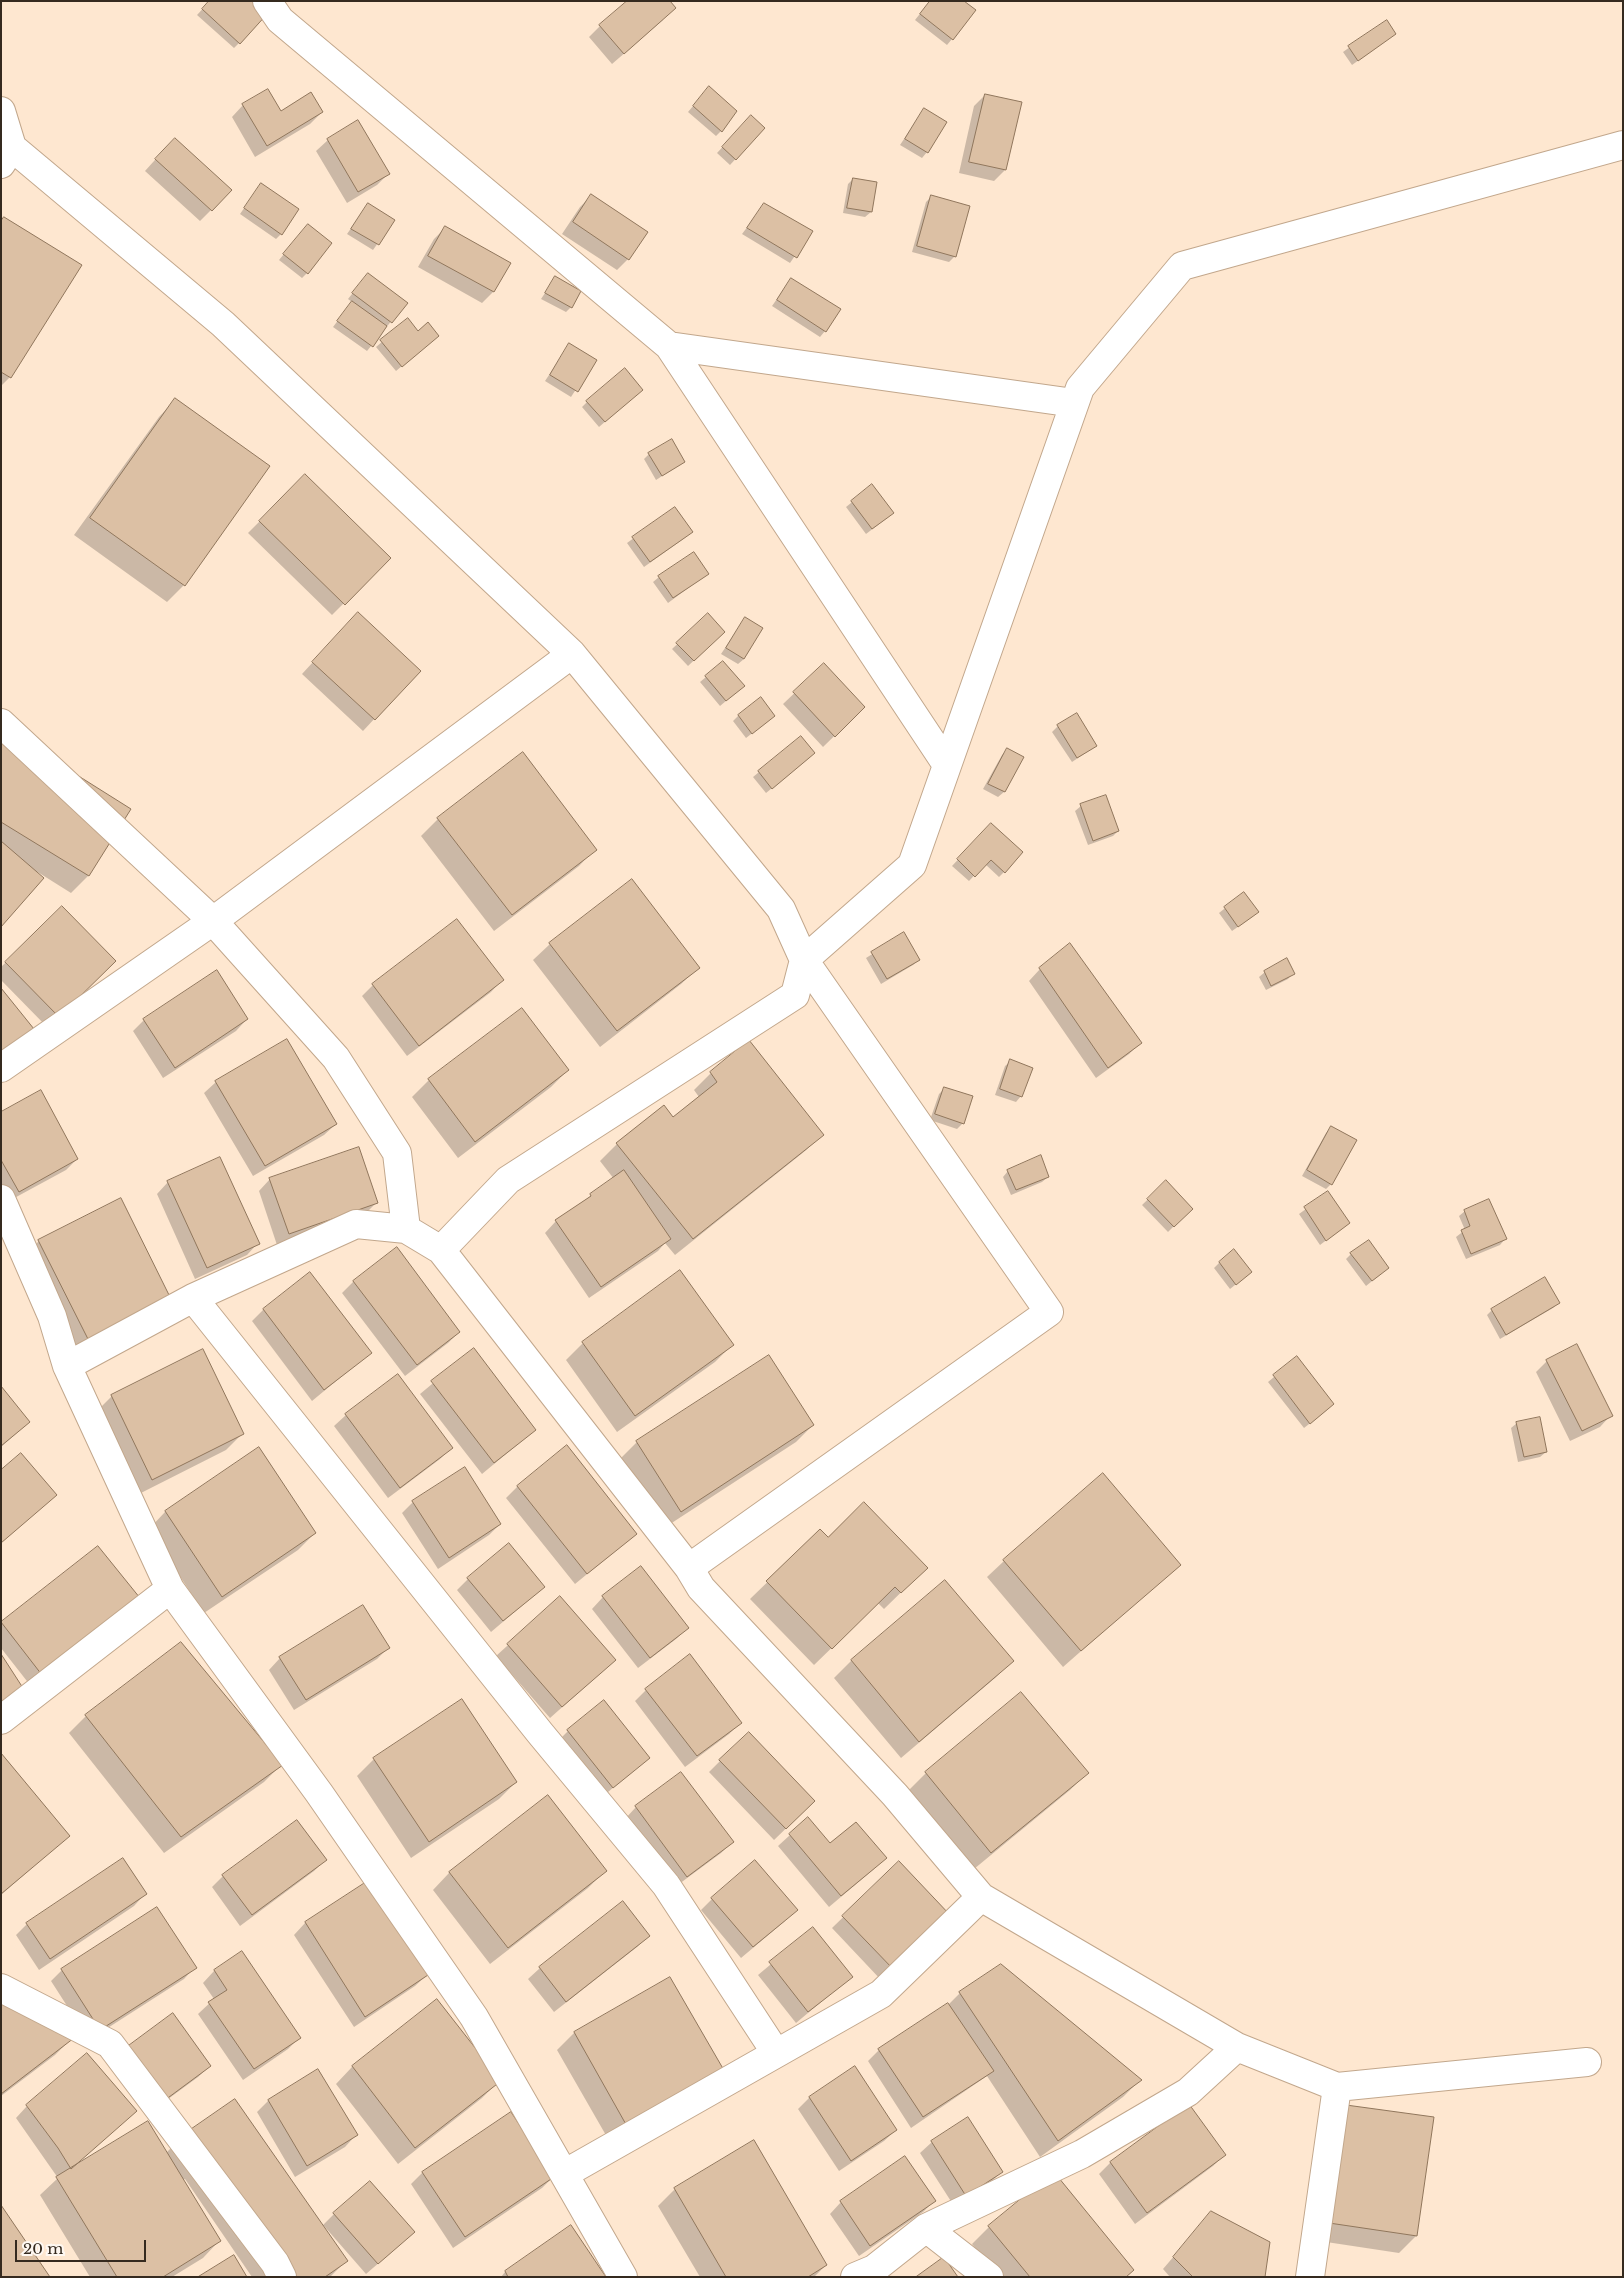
<!DOCTYPE html>
<html>
<head>
<meta charset="utf-8">
<style>
	body { margin:0 }
	#map { position:relative; width:1624px; height:2278px; overflow:hidden; background:#fee7d0; font-family:"Libre Baskerville",serif }
	canvas { display:block }
	.frame { position:absolute; inset:0; border:2px solid #352a1f; pointer-events:none }
	.scale { position:absolute; left:15px; top:2240px; width:131px; height:22px; box-sizing:border-box; border:2px solid #352a1f; border-top:0; padding-left:6px; font-size:15px; line-height:18px; white-space:nowrap; color:#352a1f; -webkit-text-stroke:4px #fef8f2; paint-order:stroke }
</style>
</head>
<body>
<div id="map">
<canvas width="1624" height="2278"></canvas>
<div class="frame"></div>
<div class="scale">20 m</div>
</div>
<script>
const context = document.querySelector('canvas').getContext('2d');
context.lineJoin = 'round';
function paint(path, color) { context.fillStyle = color; context.fill(path, 'evenodd'); }
function stroke(path, color, width, dash) { context.strokeStyle = color; context.lineWidth = width; context.lineCap = dash ? 'butt' : 'round'; context.setLineDash(dash || []); context.stroke(path); }
paint(new Path2D(`
	M210,1L239,43L234,48L197,15Z
	M930,1H962L952,39L947,45L915,20Z
	M663,20L612,64L589,37L600,26Z
	M1386,21L1395,34L1352,65L1343,52Z
	M704,93L721,131L716,136L688,112Z
	M985,95L1005,170L994,181L959,173L974,106Z
	M243,105L281,112H322L310,124L255,157L232,117Z
	M924,109L927,152L922,158L900,145Z
	M746,122L764,128L730,165L717,153Z
	M328,140L388,174L377,185L347,203L316,151Z
	M163,151L211,210L200,221L145,171Z
	M853,179L875,183L871,212L865,217L843,213L848,184Z
	M261,184L281,234L276,239L240,214Z
	M591,196L628,259L617,270L562,234L580,207Z
	M931,197L968,207L954,257L949,262L912,252L926,202Z
	M368,204L394,220L373,250L347,234Z
	M764,205L811,232L790,263L742,234Z
	M1,221L10,377L1,386Z
	M445,228L509,264L493,292L482,303L418,267L434,239Z
	M303,231L307,273L302,278L279,260Z
	M555,278L571,307L566,312L541,299Z
	M791,279L825,331L820,337L772,306Z
	M363,280L406,303L367,351L333,327L352,302L348,299Z
	M408,320L418,333L432,341L396,371L376,347Z
	M569,345L595,360L571,397L545,381Z
	M636,395L599,427L582,407L587,402Z
	M175,400L184,585L167,602L74,535L159,417Z
	M649,454L684,462L656,480L644,459Z
	M305,476L389,558L332,615L248,533Z
	M872,486L887,518L866,534L846,507Z
	M675,508L686,537L644,567L627,543Z
	M707,574L668,603L653,582L659,577Z
	M708,615L724,632L688,666L672,649Z
	M745,618L744,659L738,664L721,654Z
	M347,625L419,671L363,731L302,674Z
	M824,665L864,707L823,747L783,704Z
	M706,677L738,691L720,706L700,682Z
	M738,716L768,721L746,738L733,721Z
	M1058,726L1096,746L1072,762L1052,732Z
	M1,738L129,809L88,876L71,893L36,871L1,925Z
	M800,738L808,759L766,793L753,777Z
	M1007,750L1022,757L1004,792L998,797L983,789L1002,755Z
	M1081,806L1118,831L1113,836L1088,845L1075,811Z
	M438,819L595,849L579,866L494,931L421,836Z
	M986,830L1004,872L999,877L985,864L969,881L952,866Z
	M1244,893L1252,917L1232,931L1219,913Z
	M62,908L114,961L47,1027L1,980V967Z
	M904,934L919,960L913,965L881,984L866,958Z
	M550,944L698,968L681,984L600,1047L533,960Z
	M1040,969L1140,1043L1129,1054L1096,1078L1029,981Z
	M1265,972L1293,973L1288,979L1266,990L1259,977Z
	M502,980L491,992L407,1056L362,996L373,985Z
	M247,1019L236,1031L163,1078L133,1031L144,1020Z
	M749,1042L822,1135L805,1151L675,1255L665,1243L658,1251L589,1298L545,1233L556,1221L614,1179L600,1161L617,1144L673,1118L699,1097L694,1090L711,1073Z
	M1011,1061L1021,1096L1016,1102L995,1095L1005,1066Z
	M568,1070L551,1087L458,1158L412,1097L429,1080Z
	M216,1082L336,1124L324,1135L253,1176L204,1093Z
	M945,1088L972,1097L962,1124L957,1129L930,1120L939,1094Z
	M1,1114L77,1159L66,1170L7,1202L1,1191Z
	M1331,1128V1184L1326,1189L1302,1176L1326,1133Z
	M1008,1171L1048,1177L1042,1182L1011,1195L1003,1177Z
	M270,1179L377,1202L365,1214L277,1245L259,1191Z
	M168,1182L258,1243L247,1255L195,1279L157,1194Z
	M1166,1182L1191,1209L1168,1232L1142,1205Z
	M1328,1193L1349,1223L1320,1245L1299,1214Z
	M1465,1211L1505,1239L1500,1245L1466,1259L1456,1237L1465,1230L1459,1216Z
	M39,1241L171,1300L73,1359L22,1258Z
	M397,1249L459,1332L448,1343L405,1376L342,1293L353,1282Z
	M1351,1254L1382,1273L1366,1286L1346,1259Z
	M1219,1263L1245,1277L1230,1289L1214,1268Z
	M310,1274L370,1353L312,1401L252,1321L263,1310Z
	M1558,1303L1553,1308L1500,1339L1487,1315L1492,1310Z
	M583,1343L732,1345L715,1362L617,1432L566,1360Z
	M473,1350L535,1430L482,1474L420,1394Z
	M202,1351L243,1433L226,1450L135,1496L95,1413L112,1396Z
	M1297,1358L1327,1410L1304,1428L1268,1382Z
	M1547,1361L1611,1415L1600,1427L1570,1441L1536,1372Z
	M397,1376L451,1448L440,1459L388,1498L334,1426L346,1415Z
	M1,1388L29,1422L1,1447Z
	M1517,1423L1546,1452L1540,1457L1518,1462L1511,1428Z
	M813,1425L796,1442L664,1528L620,1459L637,1442Z
	M259,1449L315,1533L298,1550L204,1613L149,1529L165,1512Z
	M1,1472L55,1495L1,1543Z
	M518,1486L636,1534L575,1584L506,1498Z
	M413,1502L500,1524L489,1535L438,1569L402,1513Z
	M820,1531L828,1539L926,1568L884,1609L878,1603L814,1665L750,1599Z
	M98,1547L138,1598L30,1685L1,1648V1624Z
	M1004,1561L1179,1565L1063,1667L987,1577Z
	M468,1579L544,1587L491,1632L457,1590Z
	M945,1582L1012,1661L995,1678L901,1758L834,1678L851,1661Z
	M603,1597L687,1628L676,1639L638,1668L592,1609Z
	M560,1598L603,1671L550,1718L496,1656Z
	M388,1648L377,1659L294,1710L269,1670L280,1658Z
	M646,1690L740,1723L729,1734L685,1767L635,1701Z
	M1021,1693L1087,1773L1070,1790L974,1869L909,1790L926,1773Z
	M86,1716L281,1765L264,1782L164,1853L69,1733Z
	M568,1731L648,1758L601,1798L557,1742Z
	M1,1755L68,1836L1,1895Z
	M374,1759L516,1782L499,1799L411,1858L357,1776Z
	M720,1761L802,1813L774,1840L709,1772Z
	M547,1797L605,1871L588,1888L490,1964L433,1890L449,1873Z
	M636,1807L732,1842L721,1853L675,1887L625,1819Z
	M790,1835L830,1845L874,1869L829,1907L778,1846Z
	M325,1860L314,1871L240,1926L212,1887L223,1876Z
	M899,1863L938,1927L882,1981L832,1928Z
	M367,1883L427,1975L415,1986L354,2027L294,1935L305,1923Z
	M145,1894L134,1906L39,1970L16,1935L27,1924Z
	M712,1899L785,1921L741,1958L701,1910Z
	M623,1903L648,1936L637,1947L554,2012L528,1979L540,1968Z
	M813,1929L851,1977L796,2023L758,1975Z
	M242,1953L299,2038L288,2049L243,2080L198,2014L214,1999L203,1983L214,1971Z
	M195,1967L184,1979L89,2040L51,1981L62,1970Z
	M669,1979L723,2072L611,2144L557,2050L574,2033Z
	M1,1990L72,2038L55,2055L1,2096Z
	M960,1993L1140,2080L1123,2097L1040,2157L987,2076L911,2128L868,2061L879,2050L949,2004Z
	M437,2001L499,2081L482,2098L398,2164L336,2084L352,2067Z
	M113,2063L210,2066L198,2077L149,2113Z
	M855,2067L896,2130L884,2141L839,2171L798,2109L809,2098Z
	M318,2071L356,2135L345,2147L295,2177L257,2112L268,2101Z
	M27,2106L73,2167L166,2153L183,2136L322,2226L334,2214L402,2243L366,2274L324,2226L322,2227L346,2261L330,2277H252L185,2179L183,2180L219,2241L203,2258L172,2277H90L40,2195L58,2178L16,2118Z
	M1188,2106L1224,2155L1213,2166L1135,2224L1099,2174L1110,2163Z
	M1347,2106L1416,2236L1399,2253L1313,2240Z
	M511,2114L553,2177L542,2188L453,2248L411,2184L422,2173Z
	M932,2142L1001,2172L990,2183L954,2206L920,2153Z
	M675,2189L826,2265L814,2277H700L658,2206Z
	M934,2201L923,2212L859,2256L830,2214L841,2202Z
	M1211,2213L1264,2277H1170L1163,2269Z
	M570,2227L605,2277H501L505,2272Z
	M989,2227L1125,2277H999L972,2244Z`), '#0003');
const building = new Path2D(`
	M209,1H255L268,13L240,44L202,9Z
	M627,1H670L676,8L624,54L599,25Z
	M930,1H964L976,10L953,40L920,14Z
	M1387,20L1396,34L1358,61L1348,46Z
	M709,86L737,111L722,132L693,106Z
	M268,89L281,111L311,92L323,112L267,146L242,104Z
	M985,94L1022,102L1006,170L969,162Z
	M924,108L947,122L928,153L905,139Z
	M751,115L765,128L736,160L722,147Z
	M358,120L390,174L358,192L327,139Z
	M175,138L232,190L212,211L155,159Z
	M853,178L877,182L872,212L847,208Z
	M261,183L299,209L282,235L244,208Z
	M591,194L648,232L629,260L573,222Z
	M931,195L970,206L956,257L917,246Z
	M368,203L395,220L379,245L351,229Z
	M764,203L813,231L797,258L747,228Z
	M4,217L82,265L11,378L1,372V221Z
	M308,224L332,243L308,274L283,254Z
	M445,226L511,263L494,292L428,256Z
	M368,273L408,303L392,323L352,293Z
	M555,276L581,291L572,308L545,293Z
	M791,278L841,309L826,332L777,300Z
	M352,301L387,326L373,347L337,321Z
	M408,318L418,331L428,322L439,336L402,367L380,340Z
	M569,343L597,360L578,392L550,375Z
	M625,368L643,390L605,422L586,401Z
	M175,398L270,466L185,586L90,518Z
	M672,439L685,462L662,476L648,453Z
	M305,474L391,558L345,605L259,521Z
	M872,484L894,513L872,529L851,501Z
	M675,507L693,532L650,562L632,537Z
	M694,552L709,574L673,598L658,576Z
	M358,612L421,671L375,720L312,662Z
	M708,613L725,632L694,661L676,643Z
	M745,617L763,628L744,659L726,648Z
	M723,661L745,686L726,701L705,676Z
	M824,663L865,707L835,737L793,692Z
	M761,697L775,716L752,734L738,715Z
	M1077,713L1097,746L1077,758L1057,725Z
	M7,731L131,809L89,876L1,822V740Z
	M801,736L815,753L772,789L758,771Z
	M1007,748L1024,757L1005,792L988,784Z
	M523,752L597,850L512,915L437,818Z
	M1106,795L1119,831L1093,841L1080,804Z
	M991,823L1023,852L1005,873L991,860L975,877L957,859Z
	M1,841L44,878L1,927Z
	M632,879L700,968L617,1031L549,943Z
	M1244,892L1259,912L1238,927L1224,907Z
	M62,906L116,961L59,1017L5,962Z
	M457,919L504,980L419,1046L372,984Z
	M904,932L920,960L887,979L871,952Z
	M1070,943L1142,1043L1108,1068L1039,968Z
	M1287,958L1295,974L1271,986L1264,971Z
	M217,970L248,1019L175,1068L143,1019Z
	M1,988L34,1029L1,1055Z
	M522,1008L569,1070L475,1142L428,1079Z
	M287,1039L337,1124L265,1166L215,1081Z
	M749,1040L824,1135L693,1239L616,1143L664,1105L673,1117L717,1082L710,1072Z
	M1010,1059L1033,1068L1022,1097L1000,1089Z
	M944,1087L973,1096L964,1124L935,1114Z
	M41,1090L78,1159L19,1192L1,1160V1112Z
	M1331,1126L1357,1140L1332,1185L1307,1170Z
	M359,1147L378,1203L289,1234L269,1178Z
	M1041,1155L1049,1177L1016,1190L1007,1170Z
	M220,1157L260,1244L207,1268L167,1181Z
	M624,1170L671,1239L601,1287L555,1220L591,1196L590,1194Z
	M1166,1180L1193,1209L1174,1227L1147,1199Z
	M1328,1191L1350,1223L1326,1241L1304,1207Z
	M121,1198L172,1301L90,1343L38,1240Z
	M1489,1199L1507,1239L1471,1254L1461,1230L1470,1226L1464,1210Z
	M1369,1240L1389,1268L1372,1281L1350,1253Z
	M397,1247L460,1332L417,1365L353,1281Z
	M1234,1249L1252,1272L1236,1285L1219,1262Z
	M680,1270L734,1345L635,1416L582,1342Z
	M310,1272L372,1353L324,1390L263,1309Z
	M1545,1277L1560,1303L1506,1335L1491,1309Z
	M1577,1344L1613,1416L1582,1431L1546,1360Z
	M474,1348L536,1430L494,1463L431,1381Z
	M203,1349L244,1434L152,1480L111,1395Z
	M769,1355L814,1425L681,1512L636,1441Z
	M1297,1356L1334,1404L1310,1424L1273,1375Z
	M398,1374L453,1448L400,1488L345,1414Z
	M1,1386L30,1422L1,1446Z
	M1540,1417L1547,1452L1524,1457L1516,1422Z
	M567,1445L637,1534L587,1574L517,1486Z
	M259,1447L316,1533L222,1597L165,1511Z
	M21,1453L57,1495L1,1543V1470Z
	M465,1467L501,1524L449,1558L412,1501Z
	M1103,1473L1181,1565L1081,1651L1003,1560Z
	M864,1502L928,1568L901,1593L895,1587L832,1649L766,1581L820,1529L828,1537Z
	M509,1543L545,1587L503,1621L467,1578Z
	M98,1546L140,1598L42,1675L1,1622Z
	M641,1566L689,1628L650,1658L602,1596Z
	M945,1580L1014,1661L919,1742L851,1660Z
	M560,1596L616,1660L562,1707L507,1644Z
	M363,1605L390,1648L306,1700L279,1657Z
	M181,1642L283,1765L181,1837L85,1715Z
	M1,1654L23,1688L1,1702Z
	M690,1654L742,1723L697,1756L645,1689Z
	M1021,1692L1089,1773L991,1853L925,1772Z
	M462,1699L517,1782L429,1842L373,1758Z
	M604,1700L650,1758L613,1788L567,1730Z
	M749,1732L815,1801L786,1829L719,1760Z
	M1,1753L70,1836L1,1894Z
	M681,1772L734,1842L687,1877L635,1806Z
	M548,1795L607,1871L508,1948L449,1872Z
	M808,1817L830,1843L856,1822L887,1858L841,1896L789,1834Z
	M297,1820L327,1860L252,1915L222,1875Z
	M123,1858L147,1894L50,1959L26,1923Z
	M755,1860L798,1910L753,1947L711,1898Z
	M899,1861L951,1916L894,1970L842,1916Z
	M368,1881L428,1975L365,2017L305,1922Z
	M623,1901L650,1936L566,2002L539,1967Z
	M157,1907L197,1968L100,2030L61,1969Z
	M813,1927L853,1977L808,2012L769,1962Z
	M242,1951L301,2038L254,2069L208,2002L227,1990L214,1970Z
	M1001,1964L1142,2080L1058,2141L959,1992Z
	M670,1977L725,2072L628,2128L574,2032Z
	M1,1989L74,2038L1,2094Z
	M437,1999L501,2081L415,2148L352,2066Z
	M948,2003L994,2071L923,2117L878,2049Z
	M173,2013L211,2066L161,2103L123,2050Z
	M87,2053L137,2111L71,2169L58,2148L26,2105Z
	M855,2066L897,2130L851,2161L809,2097Z
	M318,2069L358,2135L307,2166L268,2100Z
	M235,2099L348,2261L325,2277H280L183,2135Z
	M1189,2104L1226,2155L1147,2213L1110,2162Z
	M1346,2105L1434,2117L1417,2236L1329,2223Z
	M511,2112L554,2177L465,2237L422,2172Z
	M968,2117L1003,2172L966,2196L931,2141Z
	M148,2121L221,2241L163,2277H117L56,2177Z
	M754,2140L827,2265L808,2277H726L674,2188Z
	M905,2156L936,2201L870,2246L840,2201Z
	M1054,2172L1134,2270L1126,2277H1030L988,2226Z
	M370,2181L415,2232L378,2264L333,2213Z
	M1,2205L50,2277H1Z
	M1211,2211L1270,2242L1265,2277H1193L1173,2257Z
	M571,2225L606,2277H508L505,2271Z
	M234,2255L247,2277H198Z
	M944,2257L958,2277H916Z`);
paint(building, '#dcc0a4');
stroke(building, '#90765c', 1);
const minor = new Path2D(`
	M267,1L280,20L669,346L947,765
	M1,111L12,147L1,164
	M1,138L223,324L572,654L781,909L804,960L795,995L508,1180L441,1250
	M669,346L1074,403
	M1,723L213,921L336,1058L397,1153L406,1229
	M1,1068L213,921L572,654
	M1,1199L52,1316L67,1366L170,1589L319,1793L474,2017L623,2277
	M193,1298L540,1733L666,1885L776,2053
	M67,1366L193,1298L356,1224L406,1229L441,1250L689,1568L701,1588L895,1795L981,1897L1237,2047L1337,2087L1587,2062
	M689,1568L1049,1312L804,960L912,865L1080,388L1182,266L1623,145
	M1,1720L170,1589
	M1,1988L110,2044L275,2263L282,2277
	M564,2174L881,1994L981,1897
	M926,2228L989,2277
	M855,2277L874,2269L926,2228L1082,2154L1188,2092L1237,2047
	M1310,2277L1337,2087`);
stroke(minor, '#c2a78c', 30);
stroke(minor, '#fff', 28);
</script>
</body>
</html>
